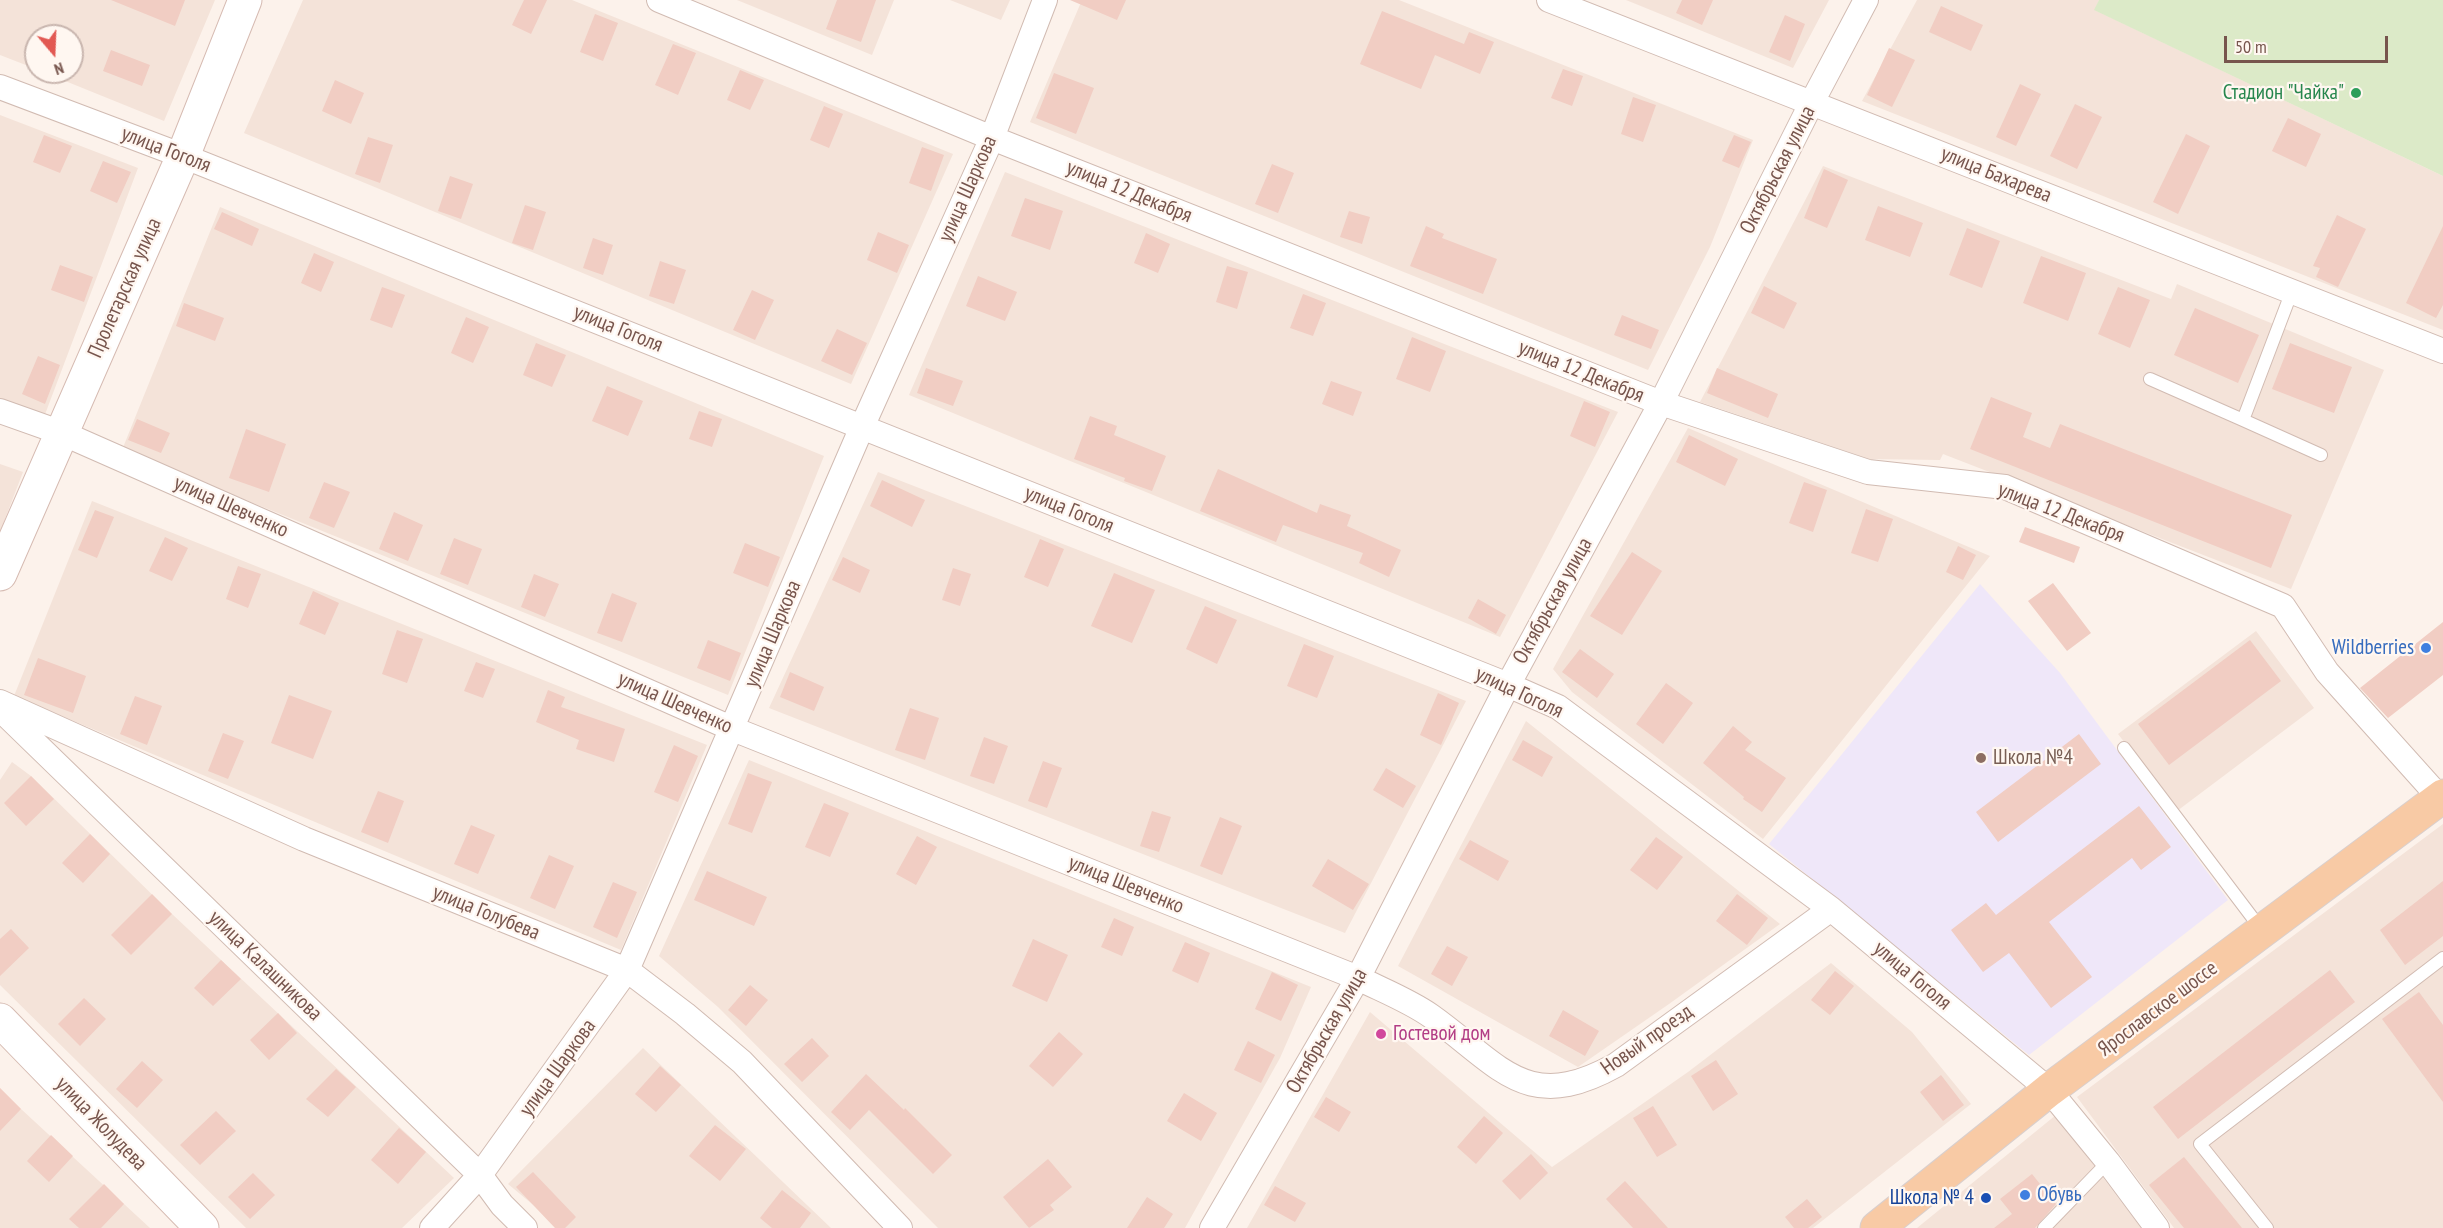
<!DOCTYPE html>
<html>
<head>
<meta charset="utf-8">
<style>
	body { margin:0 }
	#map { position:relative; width:2443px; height:1228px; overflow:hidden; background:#fcf2eb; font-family:"PT Sans Narrow",sans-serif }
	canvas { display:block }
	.north { position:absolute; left:24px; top:24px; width:60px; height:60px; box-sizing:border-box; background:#fff7f1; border:2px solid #c9b6af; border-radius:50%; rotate:161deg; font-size:16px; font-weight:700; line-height:24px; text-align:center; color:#77554d }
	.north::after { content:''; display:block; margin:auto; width:21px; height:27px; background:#e25953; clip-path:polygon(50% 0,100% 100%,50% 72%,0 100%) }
	.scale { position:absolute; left:2224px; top:36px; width:164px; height:27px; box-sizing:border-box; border:3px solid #77554d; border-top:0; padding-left:8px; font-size:18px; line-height:21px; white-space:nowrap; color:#77554d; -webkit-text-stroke:4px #fff7f1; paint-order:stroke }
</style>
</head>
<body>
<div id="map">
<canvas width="2443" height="1228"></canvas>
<div class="north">N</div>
<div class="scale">50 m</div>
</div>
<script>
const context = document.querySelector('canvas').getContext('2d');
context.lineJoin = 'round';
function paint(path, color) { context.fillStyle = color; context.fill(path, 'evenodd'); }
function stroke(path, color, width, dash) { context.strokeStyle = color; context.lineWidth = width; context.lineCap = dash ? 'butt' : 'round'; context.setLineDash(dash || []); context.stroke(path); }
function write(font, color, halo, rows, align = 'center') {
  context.font = font + ' "PT Sans Narrow",sans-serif'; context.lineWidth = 4.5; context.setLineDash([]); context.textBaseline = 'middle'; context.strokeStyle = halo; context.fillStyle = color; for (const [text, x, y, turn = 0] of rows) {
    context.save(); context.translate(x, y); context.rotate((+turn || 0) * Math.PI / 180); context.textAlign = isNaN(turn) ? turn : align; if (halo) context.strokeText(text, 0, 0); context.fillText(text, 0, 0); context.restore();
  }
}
paint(new Path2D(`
	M0,0H215L164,121L43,72H72V36H36V69L0,55Z
	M303,0H572L953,154L851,384L244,133Z
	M737,0H894L872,55Z
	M950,0H1010L1001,20Z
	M1082,0H1399L1753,140L1710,247L1648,370L1030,122Z
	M1626,0H1829L1793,68Z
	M1917,0H2099L2095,10L2443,176V330L1862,101Z
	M0,115L138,168L44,417L0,399Z
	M1823,166L2171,299L2177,284L2384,370L2291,589L1943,454L1940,460L1869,459L1700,402Z
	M1005,172L1618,412L1500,637L909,395Z
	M220,207L824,456L728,695L122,450Z
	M1688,428L1990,556L1763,839L1572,692L1553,669Z
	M0,464L23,472L0,532Z
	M878,472L1466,701L1345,933L769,708Z
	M92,501L707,745L621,950L14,696Z
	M2256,631L2314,708L2177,811L2118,734Z
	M1526,721L1780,924L1669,1004L1578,1067L1398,966Z
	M749,760L1311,987L1280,1058L1185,1228H938L718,1007L659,956Z
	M12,762L31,776L172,914L454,1178L402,1228H246L0,985V780Z
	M2443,824V1228H2174L2077,1097Z
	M1831,963L1912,1032L1971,1104L1813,1228H1247L1370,1012L1552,1167L1688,1072Z
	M643,1048L831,1228H561L508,1184Z
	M0,1088L21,1109L150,1228H0Z
	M2056,1115L2141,1228H1917Z`), '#f4e3d9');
paint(new Path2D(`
	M1980,584L2060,673L2228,900L2029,1055L1769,844Z`), '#efe7f9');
paint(new Path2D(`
	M2099,0H2443V176L2094,10Z`), '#dceac8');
paint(new Path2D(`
	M111,0H185L175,26Z
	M524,0H547L531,34L512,25Z
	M837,0H876L861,42L826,29Z
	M1070,0H1126L1117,20Z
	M1682,0H1713L1702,25L1676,13Z
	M1941,6L1983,25L1971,51L1929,32Z
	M1382,11L1464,44L1469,32L1494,42L1480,74L1435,55L1421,89L1360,64Z
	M595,14L618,23L603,61L580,52Z
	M1785,15L1805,24L1790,61L1769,52Z
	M673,44L696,53L678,95L655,85Z
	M1889,48L1915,60L1892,107L1867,95Z
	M111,50L150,65L142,86L103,71Z
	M1563,69L1583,76L1572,106L1551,98Z
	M740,70L764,80L750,110L727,100Z
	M1054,73L1094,88L1076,134L1036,118Z
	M335,80L364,93L351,124L322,111Z
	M2020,84L2041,94L2016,146L1996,137Z
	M1633,97L1656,105L1643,142L1621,134Z
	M2075,104L2102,117L2077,169L2050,156Z
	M824,106L843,114L829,148L810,140Z
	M2288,118L2321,134L2306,167L2272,151Z
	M2186,134L2210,146L2178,214L2153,202Z
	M44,135L72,146L60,173L33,162Z
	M1734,135L1751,142L1739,168L1722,161Z
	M368,137L393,145L380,183L355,174Z
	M922,147L944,155L931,191L909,183Z
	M103,161L131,172L117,203L90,191Z
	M1272,164L1294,173L1278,213L1255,204Z
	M1824,169L1848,180L1827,228L1804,218Z
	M450,176L473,184L461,219L438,211Z
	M1025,198L1063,211L1050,250L1011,236Z
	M525,205L546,212L533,250L512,243Z
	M1878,206L1923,223L1910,257L1865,240Z
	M1349,211L1370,217L1362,244L1340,237Z
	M222,212L259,229L252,246L214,229Z
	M2337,215L2366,229L2338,287L2316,277L2320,268L2313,266Z
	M1426,226L1444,234L1442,238L1497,259L1483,294L1410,266Z
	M2443,226V305L2436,318L2406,303Z
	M1967,228L2000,241L1982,288L1949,275Z
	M878,232L909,245L897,273L867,260Z
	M1146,233L1170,244L1158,273L1134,263Z
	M593,238L613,245L603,275L583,268Z
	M314,253L334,262L321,292L301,283Z
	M2041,256L2086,273L2068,321L2023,303Z
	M660,261L686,270L674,304L649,296Z
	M60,265L93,277L84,302L51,290Z
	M1227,266L1248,272L1237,309L1216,302Z
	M978,276L1017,292L1005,321L966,306Z
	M1764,286L1797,303L1784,329L1751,313Z
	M382,287L405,295L392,328L370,320Z
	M2118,287L2150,300L2130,348L2098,334Z
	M752,290L774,300L755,340L733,330Z
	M1303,294L1326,303L1313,336L1290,328Z
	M184,303L224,318L215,341L176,326Z
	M2195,308L2259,335L2238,383L2174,355Z
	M1622,315L1659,330L1651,349L1614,335Z
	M466,317L489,327L473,363L451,353Z
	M837,329L867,343L852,375L821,361Z
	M1412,337L1446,351L1430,392L1396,379Z
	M536,343L566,355L552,387L523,375Z
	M2290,343L2352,367L2334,413L2272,389Z
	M38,356L60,365L45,404L22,394Z
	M926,368L963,381L953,406L917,393Z
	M1717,368L1778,394L1768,418L1707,393Z
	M1331,381L1362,392L1353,416L1322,404Z
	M607,386L643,401L628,436L592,421Z
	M1991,397L2032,413L2023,437L2050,448L2060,424L2292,515L2271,568L1970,449Z
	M1584,401L1610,412L1595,447L1570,436Z
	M699,411L722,419L712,447L689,439Z
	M1090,416L1117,426L1114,435L1166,456L1152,491L1124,481L1125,478L1074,459Z
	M137,419L170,433L161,453L128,440Z
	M246,429L286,444L269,492L229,478Z
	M1689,435L1738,459L1725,486L1676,462Z
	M1218,469L1317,513L1320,504L1351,515L1347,526L1401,550L1389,577L1359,563L1363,553L1283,525L1276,542L1200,511Z
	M882,480L925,500L912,527L870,506Z
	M324,482L350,492L334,528L309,518Z
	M1804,482L1827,490L1813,532L1789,523Z
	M1866,509L1893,519L1878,562L1851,553Z
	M95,510L114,517L97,558L78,550Z
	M394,512L423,525L408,561L379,549Z
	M2025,527L2080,547L2074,563L2019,542Z
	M165,537L188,548L172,581L149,571Z
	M454,538L482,549L468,585L440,574Z
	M1040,539L1064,549L1048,587L1024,577Z
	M745,543L780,557L768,587L733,573Z
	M1958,546L1976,555L1963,580L1946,572Z
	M1632,552L1662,571L1622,635L1590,616Z
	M843,557L870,570L860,593L832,580Z
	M238,566L261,574L248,608L226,599Z
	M953,568L971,574L960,606L942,600Z
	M1114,573L1155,590L1132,643L1091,626Z
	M534,574L559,584L545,617L521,607Z
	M2053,583L2091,633L2067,651L2028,601Z
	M313,591L339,603L325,635L299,624Z
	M612,593L637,603L622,642L597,633Z
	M1478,599L1506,615L1496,634L1468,618Z
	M1205,606L1237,620L1217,664L1186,649Z
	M2443,622V675L2388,718L2360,688Z
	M397,630L423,639L407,683L382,674Z
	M708,640L741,653L730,681L697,668Z
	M2250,640L2281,681L2169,765L2138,724Z
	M1304,644L1334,656L1317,698L1287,686Z
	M1580,649L1614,674L1597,698L1562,672Z
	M38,658L86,676L73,713L24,695Z
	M476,662L495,669L483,698L464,691Z
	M790,672L824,687L814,711L780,697Z
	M1666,683L1693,703L1663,744L1636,724Z
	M548,690L565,697L561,707L625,729L614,762L576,749L579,740L536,722Z
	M1438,693L1459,703L1441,745L1420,735Z
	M289,695L332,711L313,759L271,743Z
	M135,696L162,706L147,745L120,734Z
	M910,708L939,718L925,760L895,750Z
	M1733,726L1752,742L1745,750L1786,778L1762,812L1743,799L1744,797L1703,763Z
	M223,733L244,741L228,779L208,771Z
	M2079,734L2101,764L1998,842L1976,812Z
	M984,737L1008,746L994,784L970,776Z
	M1523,740L1553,757L1542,777L1512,760Z
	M674,745L698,756L678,802L654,792Z
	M1043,761L1062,768L1047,808L1028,801Z
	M1386,768L1416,786L1403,808L1373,790Z
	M748,773L772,782L752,833L728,824Z
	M31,776L54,799L26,826L4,803Z
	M378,791L404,801L388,843L361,832Z
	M824,803L849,813L830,857L805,847Z
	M2139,806L2171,847L2141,870L2132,858L2049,922L2092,977L2051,1008L2009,953L1983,972L1951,930L1986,903L1996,915Z
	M1152,811L1171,817L1159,852L1140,846Z
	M1220,817L1242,826L1222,875L1200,866Z
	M471,825L495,835L478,874L454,864Z
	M90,834L110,854L83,883L62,863Z
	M917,836L937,847L916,885L896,874Z
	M1656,837L1683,857L1657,890L1630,870Z
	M1470,840L1509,861L1498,881L1459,859Z
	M549,855L574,866L555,909L530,898Z
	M1328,859L1369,884L1353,910L1312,886Z
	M707,871L767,897L754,926L694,900Z
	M2443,881V936L2405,965L2380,930Z
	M613,882L637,892L617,938L593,927Z
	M152,894L172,914L131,955L111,935Z
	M1737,894L1768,918L1747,945L1716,921Z
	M1114,918L1134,927L1122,956L1101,947Z
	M11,929L29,948L0,976V939Z
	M1033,939L1068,955L1047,1002L1012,986Z
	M1185,942L1210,953L1198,983L1172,971Z
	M1447,946L1468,957L1452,986L1431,974Z
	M221,960L241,979L213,1006L194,988Z
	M2330,970L2355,1002L2178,1139L2153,1107Z
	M1835,971L1854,986L1830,1015L1811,1000Z
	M1272,972L1298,985L1281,1021L1255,1009Z
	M750,985L768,1000L746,1026L728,1010Z
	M2419,992L2443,1025V1102L2382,1019Z
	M84,998L106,1019L80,1046L58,1024Z
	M1563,1010L1599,1031L1585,1056L1549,1036Z
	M278,1013L297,1033L269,1060L250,1040Z
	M1059,1032L1083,1054L1053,1087L1029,1066Z
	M812,1038L829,1056L802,1082L784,1064Z
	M1248,1041L1275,1055L1261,1083L1234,1070Z
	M1716,1060L1738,1094L1713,1111L1691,1076Z
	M142,1061L163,1080L137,1108L116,1089Z
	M660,1066L681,1085L656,1112L635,1094Z
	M336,1069L356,1087L328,1117L306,1099Z
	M866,1074L904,1110L905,1108L952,1155L933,1174L869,1110L850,1130L831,1112Z
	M1941,1075L1964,1105L1943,1121L1920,1092Z
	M0,1088L21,1109L0,1131Z
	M1184,1093L1217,1113L1201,1141L1167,1121Z
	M1326,1097L1351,1112L1339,1132L1314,1117Z
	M1653,1106L1677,1145L1657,1157L1633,1118Z
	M216,1111L236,1131L200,1165L180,1145Z
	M1484,1116L1503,1133L1476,1164L1457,1147Z
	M715,1125L746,1149L720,1181L689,1156Z
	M399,1128L426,1152L398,1184L371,1160Z
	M51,1135L73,1156L49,1182L27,1161Z
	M1531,1154L1548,1173L1520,1200L1502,1181Z
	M2184,1157L2242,1228H2184L2149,1185Z
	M1048,1159L1072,1187L1050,1205L1054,1210L1029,1228L1003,1197Z
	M533,1172L576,1217L565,1228H555L516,1187Z
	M253,1173L275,1195L250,1219L228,1197Z
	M2032,1174L2056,1204L2035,1228H1994L2012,1214L2000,1199Z
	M1625,1181L1668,1228H1633L1606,1199Z
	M104,1184L124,1204L101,1228H79L69,1219Z
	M1275,1186L1306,1203L1295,1222L1264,1205Z
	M782,1190L811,1213L800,1228H772L760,1218Z
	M1147,1197L1173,1214L1164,1228H1127Z
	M1807,1199L1822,1217L1808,1228H1794L1785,1217Z`), '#f1cdc3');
const lane = new Path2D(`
	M2292,291L2243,420L2321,455
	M2150,379L2243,420
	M2124,748L2261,929
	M2044,1228L2108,1162
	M2267,1228L2200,1144L2443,958`);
const street = new Path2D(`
	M659,0L992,138L1661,403L1868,472L2005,487L2283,606L2327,672L2440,798
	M1549,0L2443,351
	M0,87L183,156L1508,685L1558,707L1831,909L2049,1090L2108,1162L2157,1228
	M0,411L62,433L733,729L1358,978C1382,990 1410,1001 1431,1016C1501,1066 1526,1115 1616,1065L1831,909
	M0,702L304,839L627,970L685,1014L742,1062L900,1228
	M0,709L480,1175L502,1205L525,1228
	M432,1228L480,1175L627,970L862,427L992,138L1045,0
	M1212,1228L1358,978L1508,685L1661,403L1812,102L1866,0`);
const secondary = new Path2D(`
	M0,574L183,156L245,0
	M0,1020L202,1228`);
const primary = new Path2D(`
	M1877,1228L2049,1090L2443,796`);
stroke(lane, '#d1bbb2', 14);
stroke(street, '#d1bbb2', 26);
stroke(secondary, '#d6bbb2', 35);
stroke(primary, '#d9cfcd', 35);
stroke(lane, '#fff', 12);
stroke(street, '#fff', 24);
stroke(secondary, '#fff', 33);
stroke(primary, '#f8caa5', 33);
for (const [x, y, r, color] of [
	[2356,93,6,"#2e9e5b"],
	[2426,648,6,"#3f7fe0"],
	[1981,758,6,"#8d6e63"],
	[1381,1034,6,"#d1479c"],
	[2025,1195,6,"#3f7fe0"],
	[1986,1198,6,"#1a4fb4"]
]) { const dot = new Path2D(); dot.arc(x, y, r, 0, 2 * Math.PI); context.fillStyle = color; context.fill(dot); stroke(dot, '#fff7f1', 2); }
write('21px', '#27864d', '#fff7f1', [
	["Стадион \"Чайка\"",2344,93]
], 'right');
write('21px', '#77554d', '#fff7f1', [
	["улица Гоголя",166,150,21],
	["Октябрьская улица",1778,170,-63],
	["улица Бахарева",1996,175,22],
	["улица Шаркова",968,189,-66],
	["улица 12 Декабря",1129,192,22],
	["Пролетарская улица",125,288,-66],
	["улица Гоголя",618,329,22],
	["улица 12 Декабря",1581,372,22],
	["улица Шевченко",231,507,24],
	["улица Гоголя",1069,510,22],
	["улица 12 Декабря",2061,513,21],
	["Октябрьская улица",1553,601,-61],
	["улица Шаркова",773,634,-67],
	["улица Гоголя",1519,693,25],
	["улица Шевченко",675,703,24],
	["улица Шевченко",1126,885,22],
	["улица Голубева",486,913,22],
	["улица Калашникова",265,966,44],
	["улица Гоголя",1912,976,40],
	["Ярославское шоссе",2158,1009,-37],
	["Октябрьская улица",1327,1031,-60],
	["Новый проезд",1647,1040,-35],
	["улица Шаркова",558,1068,-54],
	["улица Жолудева",101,1124,46]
]);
write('21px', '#366cbe', '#fff7f1', [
	["Wildberries",2414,648],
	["Обувь",2037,1195,"left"]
], 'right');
write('21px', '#785e54', '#fff7f1', [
	["Школа №4",1993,758]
], 'left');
write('21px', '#b23c85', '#fff7f1', [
	["Гостевой дом",1393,1034]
], 'left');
write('21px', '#164399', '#fff7f1', [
	["Школа № 4",1974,1198]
], 'right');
</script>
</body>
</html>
